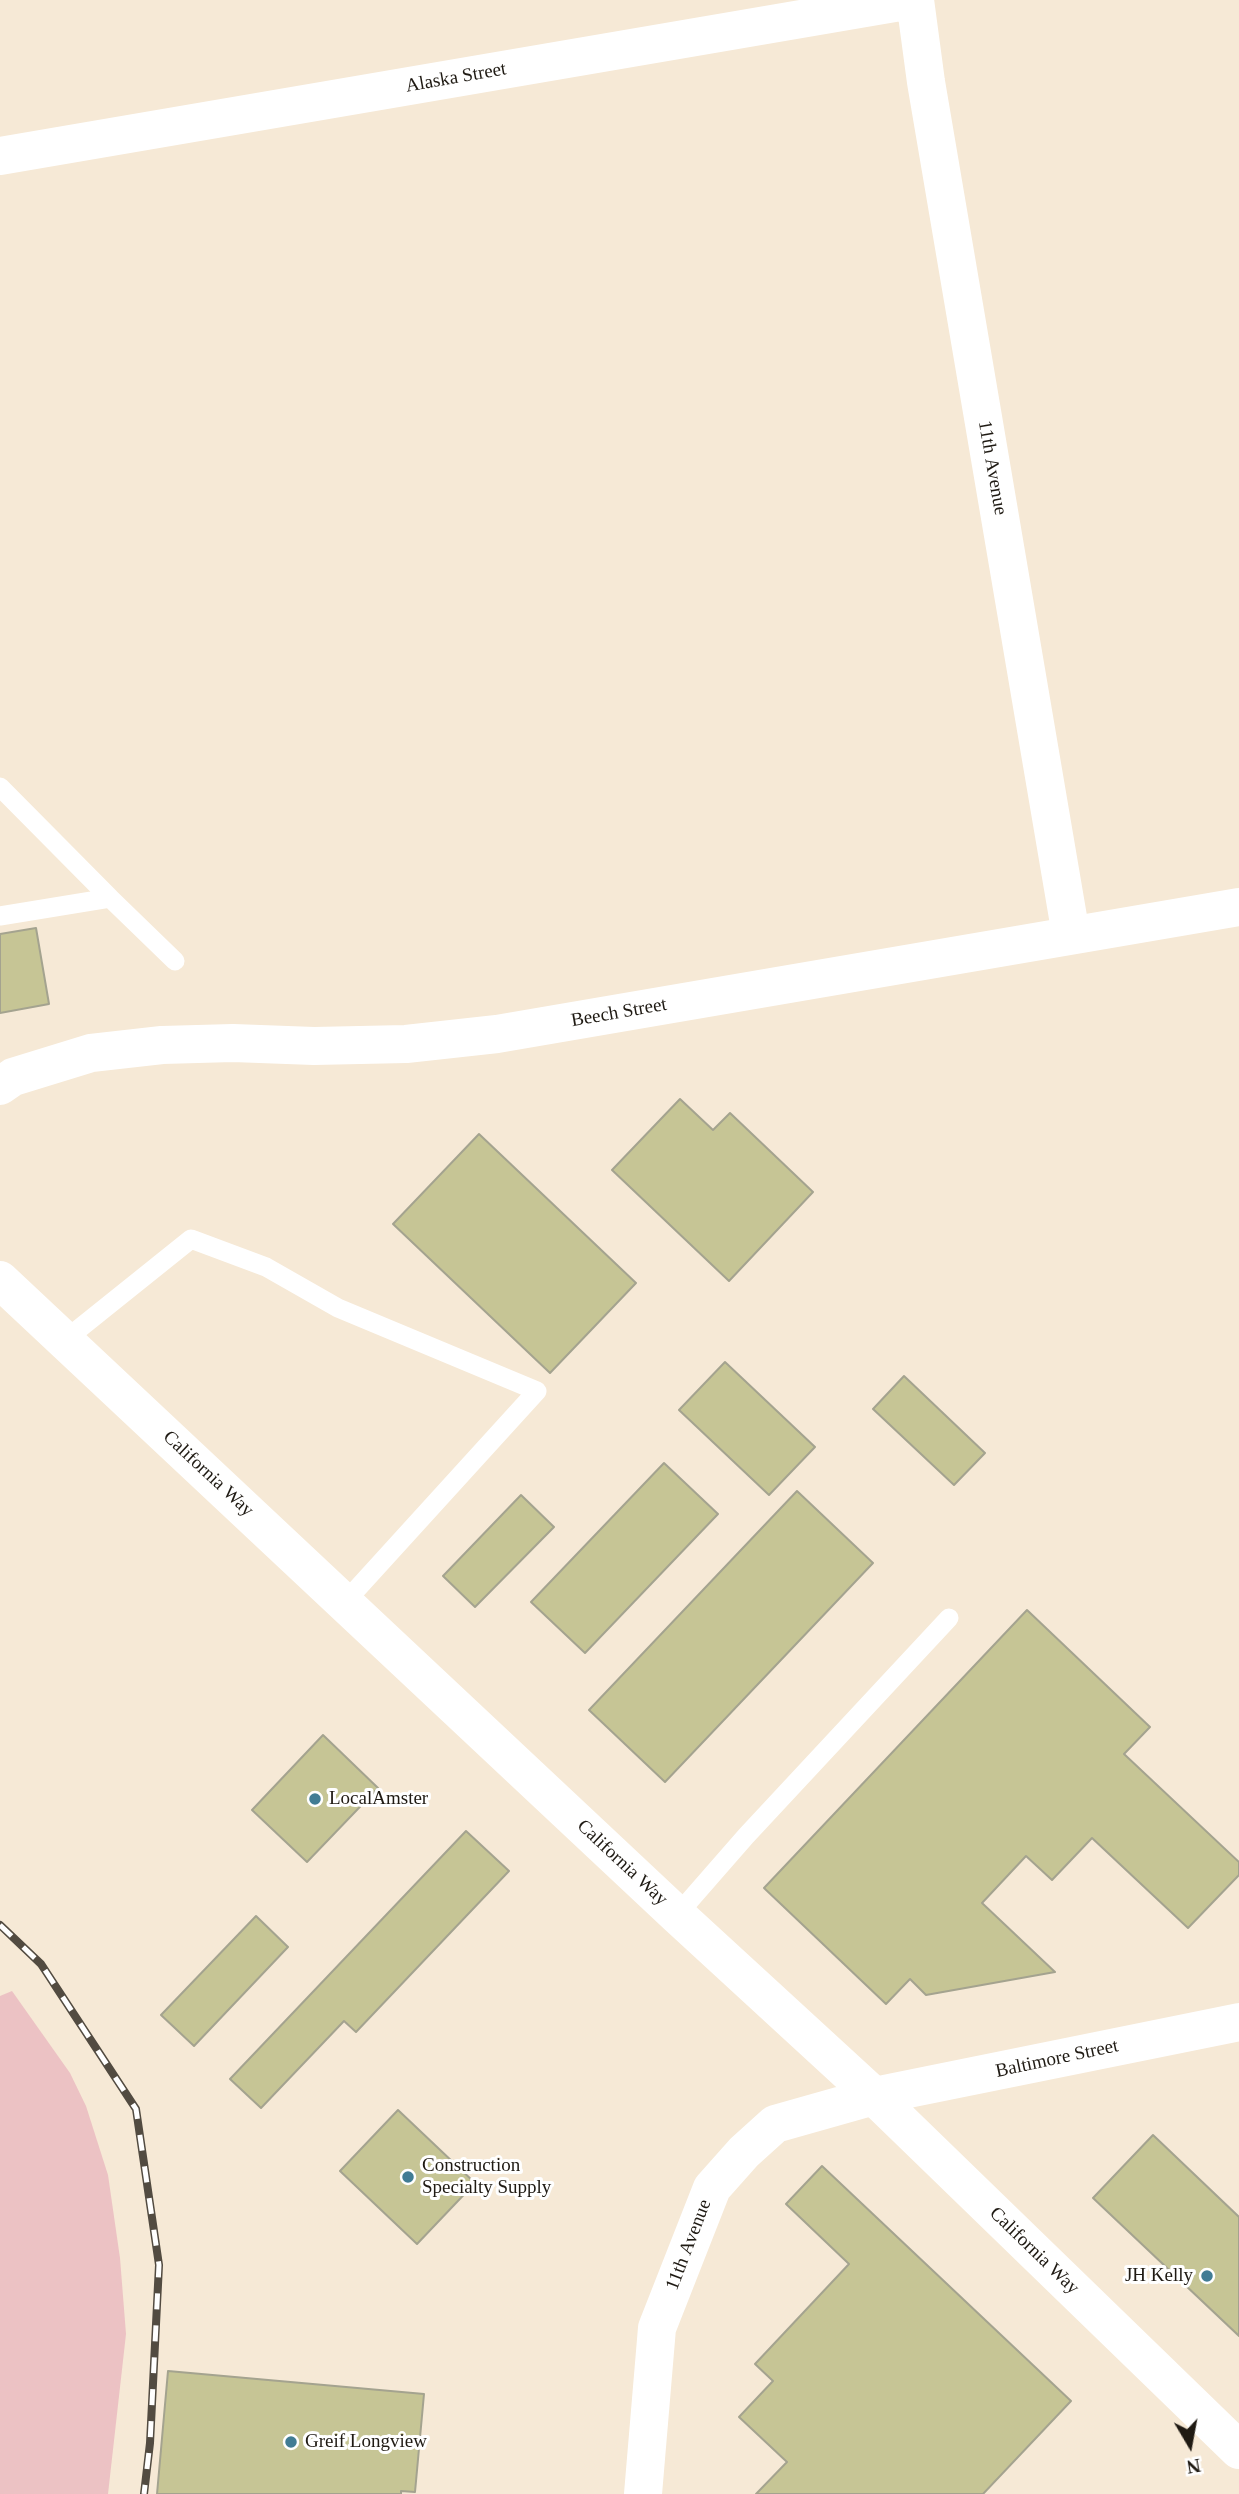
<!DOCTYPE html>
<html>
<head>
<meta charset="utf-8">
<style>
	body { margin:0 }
	#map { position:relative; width:1239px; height:2494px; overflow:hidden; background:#f6e9d6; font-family:Georgia,serif }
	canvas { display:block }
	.north { position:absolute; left:1155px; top:2410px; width:70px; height:70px; -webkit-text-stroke:5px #fff; paint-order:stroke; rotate:170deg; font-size:19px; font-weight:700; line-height:28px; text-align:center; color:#1f1a13 }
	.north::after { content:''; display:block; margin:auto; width:24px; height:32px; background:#1f1a13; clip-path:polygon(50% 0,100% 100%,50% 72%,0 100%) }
</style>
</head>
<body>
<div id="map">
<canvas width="1239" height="2494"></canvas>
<div class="north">N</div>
</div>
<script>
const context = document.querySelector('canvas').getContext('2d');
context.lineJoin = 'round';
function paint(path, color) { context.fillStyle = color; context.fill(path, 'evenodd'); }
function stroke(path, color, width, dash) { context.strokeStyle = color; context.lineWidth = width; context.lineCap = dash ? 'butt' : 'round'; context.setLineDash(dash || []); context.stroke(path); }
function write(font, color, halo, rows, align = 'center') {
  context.font = font + ' Georgia,serif'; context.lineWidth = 6; context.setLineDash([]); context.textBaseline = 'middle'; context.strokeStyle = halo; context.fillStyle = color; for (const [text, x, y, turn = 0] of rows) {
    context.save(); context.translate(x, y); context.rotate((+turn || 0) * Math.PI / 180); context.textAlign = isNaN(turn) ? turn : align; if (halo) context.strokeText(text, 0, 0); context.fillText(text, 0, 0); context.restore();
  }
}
paint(new Path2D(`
	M12,1991L70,2073L86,2106L108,2175L120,2258L126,2334L108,2494H0V1996Z`), '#ecc2c4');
const building = new Path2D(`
	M36,928L49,1004L0,1013V934Z
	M680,1099L713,1130L730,1113L813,1192L729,1281L612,1170Z
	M479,1134L636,1283L550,1373L393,1224Z
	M725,1362L815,1447L769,1495L679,1410Z
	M904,1376L985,1453L954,1485L873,1409Z
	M664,1463L718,1514L585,1653L531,1602Z
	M797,1491L873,1563L665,1782L589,1710Z
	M521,1495L554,1527L475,1607L443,1576Z
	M1027,1610L1150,1727L1124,1754L1239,1862V1875L1188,1928L1092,1838L1052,1880L1026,1856L982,1903L1055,1972L926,1995L910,1979L886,2004L764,1888Z
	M323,1735L378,1788L307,1862L252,1810Z
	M466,1831L509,1871L356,2032L344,2021L261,2108L230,2079Z
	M256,1916L288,1947L194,2046L161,2015Z
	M398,2110L475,2183L417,2244L340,2171Z
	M1153,2135L1239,2217V2336L1093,2198Z
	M822,2166L1071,2401L983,2494H756L787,2462L739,2417L773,2381L755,2364L849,2264L786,2204Z
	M168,2371L424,2394L415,2492L401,2491V2494H157Z`);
paint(building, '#c6c595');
stroke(building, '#a4a38f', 2);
stroke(new Path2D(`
	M0,787L110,898L0,916
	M110,898L175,961
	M65,1340L191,1239L266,1267L338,1308L537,1391L345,1602
	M677,1915L746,1836L949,1618`), '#fff', 19);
stroke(new Path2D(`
	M915,0L926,82L1071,935
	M0,156L912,0`), '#fff', 38);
stroke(new Path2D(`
	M0,1086L13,1077L91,1053L162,1045L233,1043L314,1046L406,1044L497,1034L1239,907
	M0,1280L677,1915L874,2096L1239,2450
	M643,2494L657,2328L712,2188L744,2152L775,2124L874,2096L1239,2022`), '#fff', 38);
const rail = new Path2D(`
	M0,1925L41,1964L136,2109L159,2265L150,2443L144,2494`);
stroke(rail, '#524b41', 8);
stroke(rail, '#fff', 5, [16]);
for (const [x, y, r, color] of [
	[315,1799,7,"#417c94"],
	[408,2177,7,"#417c94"],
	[1207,2276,7,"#417c94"],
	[291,2442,7,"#417c94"]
]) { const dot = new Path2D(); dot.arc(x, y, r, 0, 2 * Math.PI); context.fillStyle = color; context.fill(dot); stroke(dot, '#fff', 2.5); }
write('19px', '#1f1a13', '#fff', [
	["Alaska Street",456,78,-10],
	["11th Avenue",992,468,80],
	["Beech Street",619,1013,-10],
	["California Way",208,1474,43],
	["California Way",622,1863,43],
	["Baltimore Street",1057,2059,-12],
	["11th Avenue",689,2245,-69],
	["California Way",1034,2251,44]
]);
write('19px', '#1f1a13', '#fff', [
	["LocalAmster",329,1799],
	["Construction",422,2166],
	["Specialty Supply",422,2188],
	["JH Kelly",1193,2276,"right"],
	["Greif Longview",305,2442]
], 'left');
</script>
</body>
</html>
